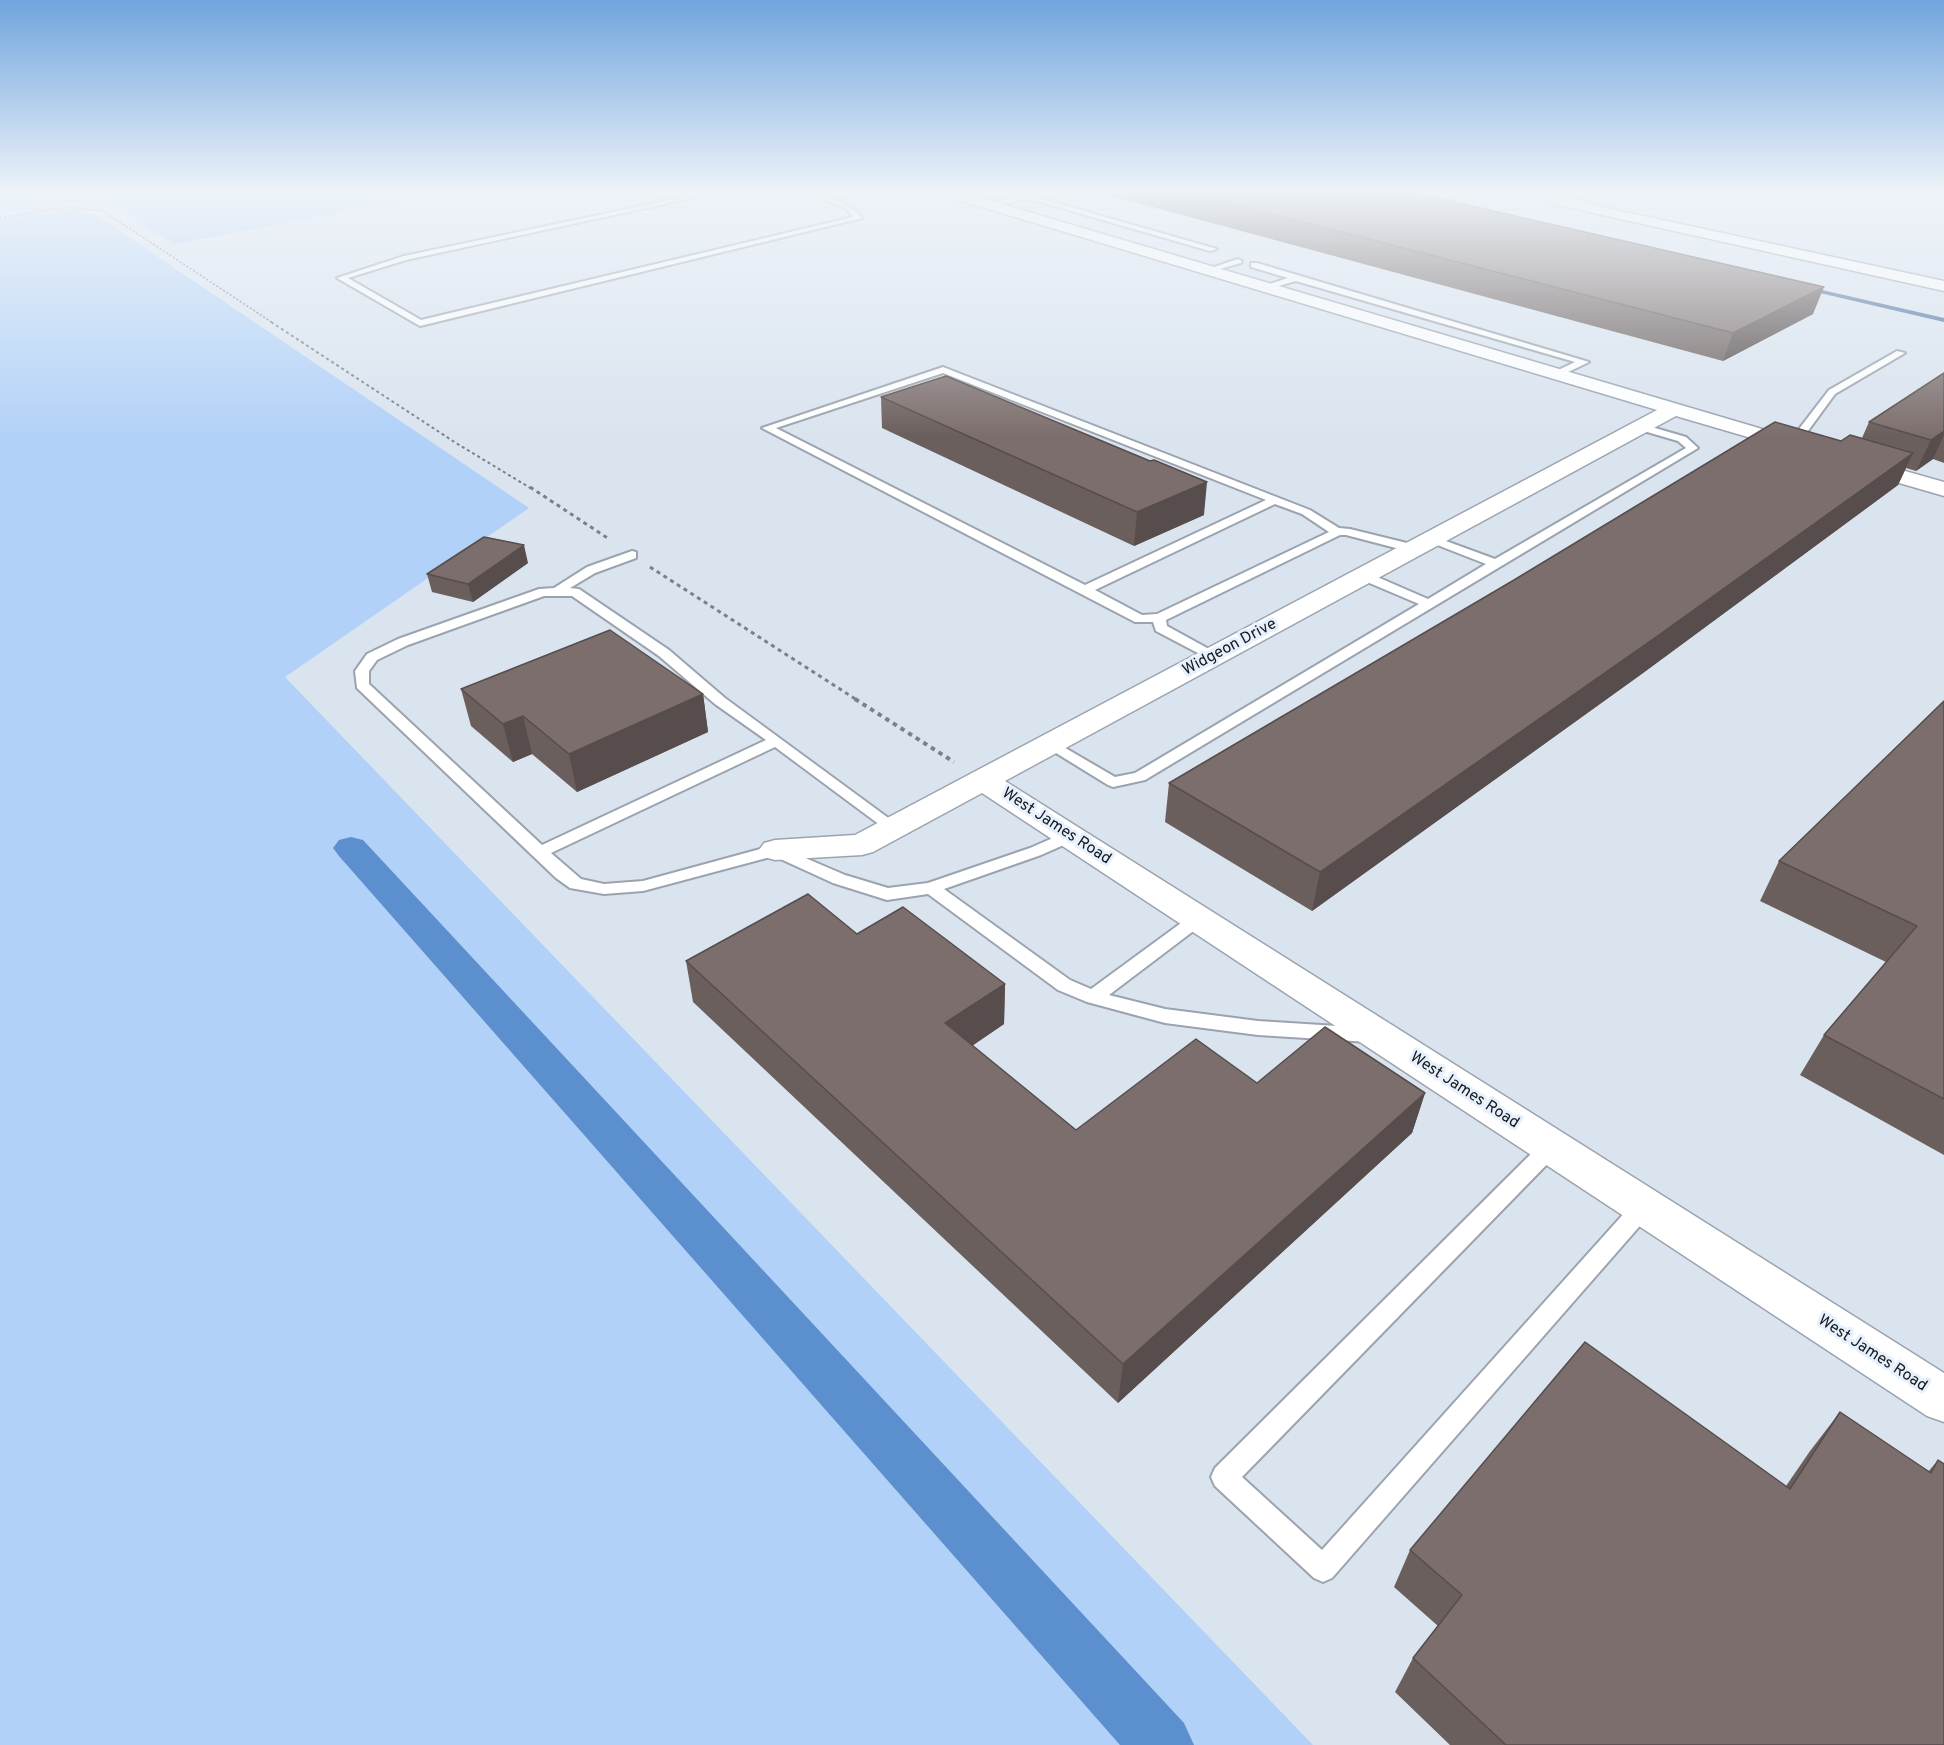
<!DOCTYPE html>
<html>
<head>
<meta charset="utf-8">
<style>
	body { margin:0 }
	canvas { display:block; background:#dae4ef }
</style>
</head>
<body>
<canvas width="1944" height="1745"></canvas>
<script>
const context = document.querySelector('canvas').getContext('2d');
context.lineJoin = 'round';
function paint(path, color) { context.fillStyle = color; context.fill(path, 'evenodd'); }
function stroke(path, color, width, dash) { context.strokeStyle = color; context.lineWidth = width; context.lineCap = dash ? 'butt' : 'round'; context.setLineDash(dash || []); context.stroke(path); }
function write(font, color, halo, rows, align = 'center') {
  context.font = font + ' Overpass,sans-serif'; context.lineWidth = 6; context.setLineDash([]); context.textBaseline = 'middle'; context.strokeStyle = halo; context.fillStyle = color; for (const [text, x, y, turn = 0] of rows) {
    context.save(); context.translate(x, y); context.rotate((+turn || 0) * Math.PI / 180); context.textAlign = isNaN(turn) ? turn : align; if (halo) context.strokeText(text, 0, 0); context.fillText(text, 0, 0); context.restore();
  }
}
paint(new Path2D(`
	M0,192H448L174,244C156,233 138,219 119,210C88,194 33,209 0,214Z
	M65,211H82L96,215L529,508L285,677L1313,1745H0V219Z`), '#b1d1f8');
paint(new Path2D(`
	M1809,287L1944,318V322L1807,290Z`), '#476c98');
paint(new Path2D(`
	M351,837L363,840L1184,1723L1194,1745H1120L339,856L333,848L339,840Z`), '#5c8fcd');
const service = new Path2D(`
	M708,192H720L406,260L348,278L421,320L853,217L846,208L804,192C824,192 848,202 862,218L420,326L337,278L404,256Z
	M1021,196L1035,197L1217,249L1210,251L1033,200H1021L989,207L986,205Z
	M1238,259L1242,261L1241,263L1209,272L1205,270Z
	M1251,263H1257L1589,362L1560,376H1554V372L1575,362L1296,281L1264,290V286L1288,278L1251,267Z
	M1897,351L1905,353L1835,394L1797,446H1789V442L1829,390Z
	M943,367L1310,510L1339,528L1350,529L1419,546L1421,549L1415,553L1346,535H1340L1166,620L1167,626L1218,654L1220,657L1213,661L1156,631L1153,622H1135L762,428ZM943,373L1266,500L1085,585L776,428ZM1275,504L1302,514L1329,532L1157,614L1142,615L1095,590Z
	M1641,424L1686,437L1698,448L1145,780L1113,787L1108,785L1043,745L1050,741L1055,742L1115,777L1135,773L1419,604L1360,579V573H1368L1428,599L1486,564L1427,541V537H1435L1495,559L1686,448L1678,441L1637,429L1636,427Z
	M632,551L636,552V558L595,573L570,588L579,589L669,650L725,698L902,828L900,831H888L775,747L551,853L581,879L604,884L643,881L775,845L845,875L888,888L928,883L1030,848L1069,831L1077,836L1075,840L1041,855L944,889L1070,980L1091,989L1192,915H1204L1207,919L1204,923L1109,995L1165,1009L1258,1021L1369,1028L1376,1030L1378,1035L1376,1040L1369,1042L1258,1035L1165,1023L1087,1002L1058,990L928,894L887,900L833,883L774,856L643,891L604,894L570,888L556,878L357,688L355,671L367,654L398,639L539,589L554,588L587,567ZM544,596H572L659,656L715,704L766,740L542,845L369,684V671L377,660L408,645Z
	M1551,1139L1558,1141L1561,1147L1558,1153L1242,1477L1322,1550L1636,1200L1644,1197L1652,1200L1655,1206L1652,1212L1332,1578L1323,1582L1314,1578L1215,1486L1211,1477L1215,1468L1544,1141Z`);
const minor = new Path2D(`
	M940,192H961L1806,442L1809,446L1806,450L1799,452L1676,416L1005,781L1944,1373V1422L1927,1416L982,793L873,852L862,855L775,860L764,857L759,850L764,843L775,840L855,835L1657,410L942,195Z
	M1533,192H1552L1598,206L1944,281V291L1598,214L1561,205Z
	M1859,458L1944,482V496L1851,469L1848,464L1851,459Z`);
stroke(service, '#9ba3ae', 4);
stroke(minor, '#9ba3ae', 3);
stroke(new Path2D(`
	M0,218L65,207L103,211L273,323`), '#7a8189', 1.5, [2, 2]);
stroke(new Path2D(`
	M271,322L456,443L532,489`), '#7a8189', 2, [3, 3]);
stroke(new Path2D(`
	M530,487L609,539
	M650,567L857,700`), '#7a8189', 3, [4, 4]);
stroke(new Path2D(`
	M855,699L954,762`), '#7a8189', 4, [4.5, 4.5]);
paint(service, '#fff');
paint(minor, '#fff');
paint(new Path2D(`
	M1097,192H1411L1813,314L1723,361Z
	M1944,373V463L1933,459L1916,471L1906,468L1898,485L1643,673L1312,911L1165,822L1169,783L1841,441L1862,438L1869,422Z
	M881,397L1204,515L1134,546L882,428Z
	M528,563L473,602L432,592L427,574Z
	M461,689L703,694L708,732L577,792L532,754L513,762L471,726Z
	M1944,701V1155L1800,1075L1824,1035L1886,962L1760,901L1779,861Z
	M857,934L1005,984L1004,1024L972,1046L1076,1130L1257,1083L1425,1093L1412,1133L1118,1403L693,1002L686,961Z
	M1840,1412L1928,1472L1938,1460L1944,1745H1450L1395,1692L1413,1658L1438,1626L1394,1587L1410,1550L1786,1486L1810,1451Z`), '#6b5f5d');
paint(new Path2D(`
	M1824,287L1813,314L1723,361L1733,333Z
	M1944,431V435L1933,459L1916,471L1931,440Z
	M1913,453L1898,485L1643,673L1312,911L1320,872Z
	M1207,482L1204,515L1134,546L1137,512Z
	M524,545L528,563L473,602L468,584Z
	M703,694L708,732L577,792L569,754Z
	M523,716L532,754L513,762L503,724Z
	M1005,984L1004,1024L945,1064V1023Z
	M1425,1093L1412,1133L1118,1403L1123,1364Z`), '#574d4c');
const building = new Path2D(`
	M1186,192H1411L1824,287L1733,333Z
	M1944,373V431L1931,440L1869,422Z
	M946,376L1150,461L1154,460L1207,482L1137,512L881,397Z
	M1775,422L1841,441L1850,435L1913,453L1656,637L1320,872L1169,783L1514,580Z
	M484,537L524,545L468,584L427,574Z
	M610,630L703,694L569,754L523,716L503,724L461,689Z
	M1944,701V1099L1824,1035L1917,926L1779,861Z
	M808,894L857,934L903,907L1005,984L945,1023L1076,1130L1196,1039L1257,1083L1325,1027L1425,1093L1123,1364L686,961Z
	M1585,1342L1790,1489L1840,1412L1931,1473L1938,1460L1944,1464V1745H1506L1413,1658L1462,1595L1410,1550Z`);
paint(building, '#7c6e6c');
stroke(building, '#574d4c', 1.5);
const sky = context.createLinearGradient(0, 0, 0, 436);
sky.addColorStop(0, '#70a5dd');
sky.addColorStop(0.44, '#eef3f8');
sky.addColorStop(1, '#eef3f800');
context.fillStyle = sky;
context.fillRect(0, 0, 1944, 436);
write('16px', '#16191d', '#e7f1fd', [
	["Widgeon Drive",1230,648,-28],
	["West James Road",1056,827,33],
	["West James Road",1464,1091,33],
	["West James Road",1872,1354,33]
]);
</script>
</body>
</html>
